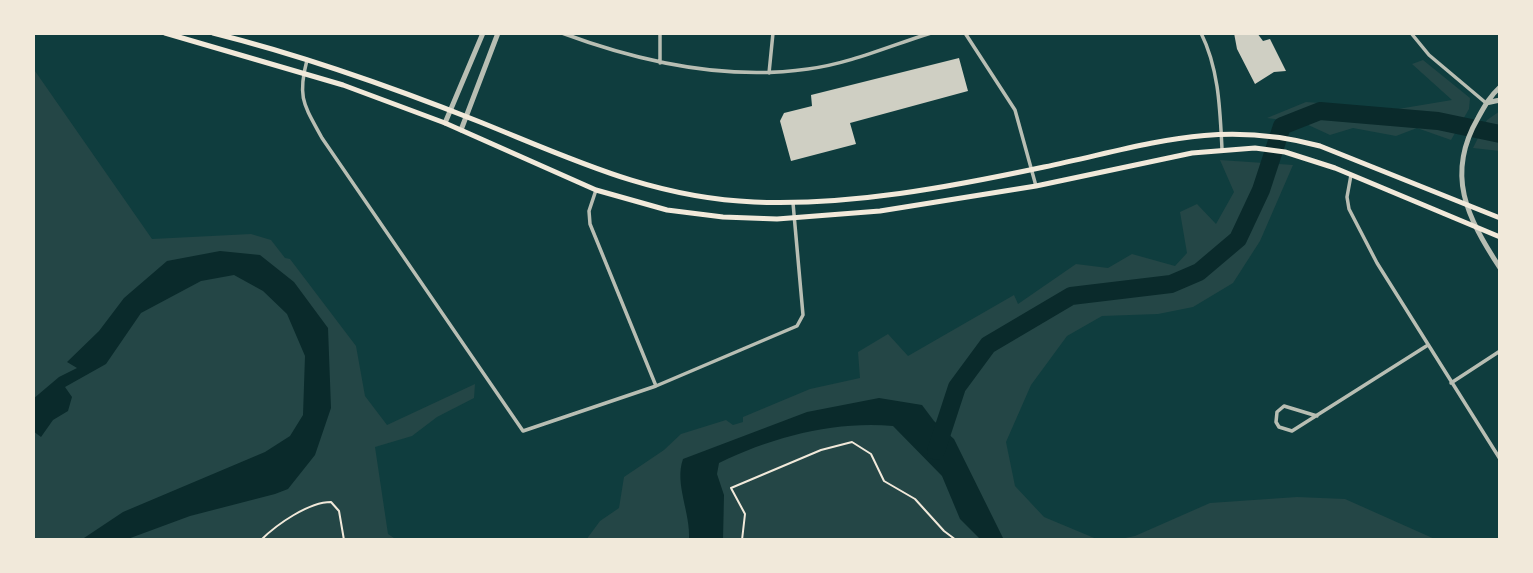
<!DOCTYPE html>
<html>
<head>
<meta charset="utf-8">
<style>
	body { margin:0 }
	#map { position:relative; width:1533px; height:573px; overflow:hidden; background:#0f3d3e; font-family:Ubuntu,sans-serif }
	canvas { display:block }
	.frame { position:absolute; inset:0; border:35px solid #f1e9da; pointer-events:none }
</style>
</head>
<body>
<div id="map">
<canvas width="1533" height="573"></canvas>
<div class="frame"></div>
</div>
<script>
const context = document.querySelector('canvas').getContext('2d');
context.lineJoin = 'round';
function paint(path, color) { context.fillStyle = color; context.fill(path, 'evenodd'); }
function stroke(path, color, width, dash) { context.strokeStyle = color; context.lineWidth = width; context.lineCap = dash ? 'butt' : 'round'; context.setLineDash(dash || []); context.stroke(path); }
paint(new Path2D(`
	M1423,60L1470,98L1469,109L1451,140L1417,128L1396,136L1353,128L1330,135L1304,123L1267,118L1306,102L1398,109L1452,100L1412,64Z
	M35,71L152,239L251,234L271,240L285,258L290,259L356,346L365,396L387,425L475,384L474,398L437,417L412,436L375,447L388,534L397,540H33Z
	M1500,111V151L1473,148L1487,120Z
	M1220,160L1293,165L1260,241L1233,283L1193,307L1158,314L1102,316L1067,336L1031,385L1006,442L1015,486L1044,517L1099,540H586L600,521L619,508L624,477L664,450L681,434L726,420L733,425L743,422V417L810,389L860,378L858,352L888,334L908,356L1014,295L1018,304L1076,264L1108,268L1132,254L1175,266L1187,253L1180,212L1197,204L1216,224L1234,192Z
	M1297,497L1345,499L1437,540H1115L1135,536L1210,503Z`), '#244646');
paint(new Path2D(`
	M220,251L260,255L294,282L328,328L331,408L315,455L288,489L275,494L190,516L125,540H81L123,512L265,452L290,436L303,415L305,356L287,314L263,291L234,275L201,281L141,313L106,364L65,387L72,397L68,411L53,420L41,437L33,431V399L59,377L77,368L67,362L99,331L124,298L167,261Z
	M879,398L922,405L934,421L954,439L1004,540H981L960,519L942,476L893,426C833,421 773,437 719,463L717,474L724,495L723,540H689C691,513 674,484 683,459L807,412Z`), '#0a2a2b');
stroke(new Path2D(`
	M936,451L957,387L988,345L1071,296L1171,284L1199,272L1238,239L1261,190L1282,126L1320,111L1438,121L1500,134`), '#0a2a2b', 18);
paint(new Path2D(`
	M1234,33H1257L1263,41L1270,39L1286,71L1274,72L1255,84L1237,49Z
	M959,58L968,91L850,123L856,144L791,161L780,121L784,113L812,106L811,95Z`), '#cfcfc3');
stroke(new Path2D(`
	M261,540C277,524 309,502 331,502L339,511L344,540
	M742,540L745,514L731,488L821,450L852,442L871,454L884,481L915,499L944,531L956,540`), '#f1e9da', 2);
stroke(new Path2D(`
	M562,33C640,62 725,81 808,69C849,64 892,45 931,33
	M965,33L1015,110L1036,186
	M1201,33C1219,69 1220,110 1222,149
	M1411,33L1429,55L1486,103
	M307,60C297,98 304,105 322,138L523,431L656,386L797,326L803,315L793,203
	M660,63V33
	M769,73L773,33
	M1351,175L1347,197L1349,209L1377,263L1500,459
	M596,190L589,211L590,224L656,386
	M1451,383L1500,351
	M1317,416L1284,406L1277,412L1276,422L1279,427L1292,431L1428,345`), '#b8beb3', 3.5);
stroke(new Path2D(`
	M1500,87C1490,96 1484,107 1478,118C1445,175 1467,217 1500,268
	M1486,103L1500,100
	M445,123L483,33
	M461,130L498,33`), '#b8beb3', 5);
stroke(new Path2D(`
	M165,33L343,85L445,123L596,190L667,210L723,217L777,219L880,211L1036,186L1192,153L1255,148L1285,152L1335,168L1500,237
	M213,33C305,56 392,87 480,122C572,159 652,198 754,202C850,206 950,187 1044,167C1145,146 1216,118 1320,146L1500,218`), '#f1e9da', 5);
</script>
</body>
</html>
